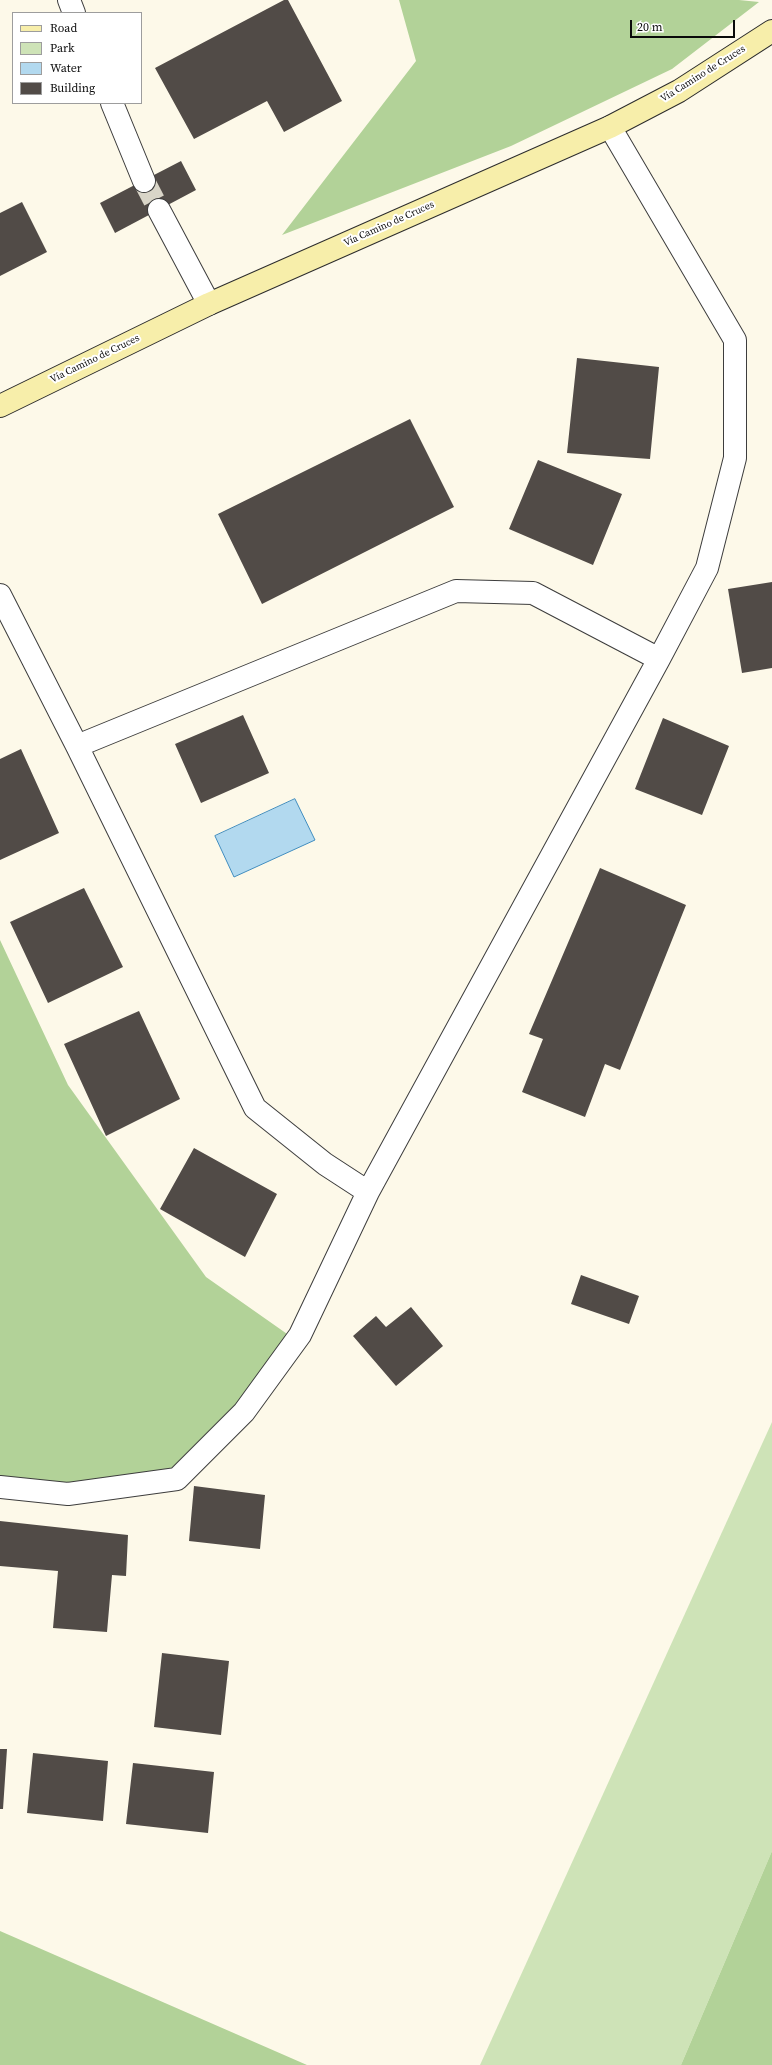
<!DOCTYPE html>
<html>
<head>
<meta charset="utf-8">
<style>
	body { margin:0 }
	#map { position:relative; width:772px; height:2065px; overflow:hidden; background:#fdf9e9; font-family:"Source Serif 4",serif }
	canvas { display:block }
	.legend { position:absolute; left:12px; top:12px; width:130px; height:92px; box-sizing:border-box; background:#fff; border:1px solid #9d9d9d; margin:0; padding:5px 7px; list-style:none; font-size:12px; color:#0a0a0a }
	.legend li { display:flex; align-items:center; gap:8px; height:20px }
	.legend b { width:20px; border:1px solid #9d9d9d }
	.scale { position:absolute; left:630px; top:20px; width:105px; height:18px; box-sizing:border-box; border:2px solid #0a0a0a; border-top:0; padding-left:5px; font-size:12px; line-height:14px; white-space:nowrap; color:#0a0a0a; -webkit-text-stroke:3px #fff; paint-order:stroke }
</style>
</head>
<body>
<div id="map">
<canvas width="772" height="2065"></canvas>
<ul class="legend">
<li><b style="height:5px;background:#f7eeaa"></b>Road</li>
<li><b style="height:11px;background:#cee3b7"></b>Park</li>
<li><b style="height:11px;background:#b2d9ef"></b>Water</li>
<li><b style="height:11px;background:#514b47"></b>Building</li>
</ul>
<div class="scale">20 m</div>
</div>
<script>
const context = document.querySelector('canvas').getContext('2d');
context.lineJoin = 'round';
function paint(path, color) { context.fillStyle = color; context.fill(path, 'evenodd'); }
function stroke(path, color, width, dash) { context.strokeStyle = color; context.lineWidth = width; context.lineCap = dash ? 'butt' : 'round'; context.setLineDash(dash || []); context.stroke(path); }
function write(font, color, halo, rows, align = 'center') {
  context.font = font + ' "Source Serif 4",serif'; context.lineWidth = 4; context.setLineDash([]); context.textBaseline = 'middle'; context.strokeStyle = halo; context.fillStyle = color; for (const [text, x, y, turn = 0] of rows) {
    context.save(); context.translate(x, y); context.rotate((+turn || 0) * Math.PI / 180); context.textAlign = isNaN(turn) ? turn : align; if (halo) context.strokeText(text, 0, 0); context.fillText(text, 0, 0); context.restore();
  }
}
paint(new Path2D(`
	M772,1422V1851L681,2065H480Z`), '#cee3b7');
paint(new Path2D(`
	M399,0H739L759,2L672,69L511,146L282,235L416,61Z
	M0,940L68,1085L206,1277L290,1336L235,1411L173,1470L70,1485L0,1478Z
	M772,1851V2065H681Z
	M0,1931L307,2065H0Z`), '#b2d298');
const water = new Path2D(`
	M295,799L315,840L234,877L215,836Z`);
paint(water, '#b2d9ef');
stroke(water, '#418dbf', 1);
paint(new Path2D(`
	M284,0H288L342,101L284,132L267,101L194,139L155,68Z
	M181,161L196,190L115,233L100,203Z
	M22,202L47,252L0,276V213Z
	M577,358L659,367L650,459L567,453Z
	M410,419L454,507L262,604L218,514Z
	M538,460L622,494L593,565L509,529Z
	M772,582V668L742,673L728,589Z
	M243,715L269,773L201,803L175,744Z
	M663,718L729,746L702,815L635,789Z
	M21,749L59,833L0,860V759Z
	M600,868L686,905L620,1070L605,1064L585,1117L522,1092L543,1039L529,1034Z
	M84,888L123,967L48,1003L10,922Z
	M139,1011L180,1099L106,1136L64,1044Z
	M194,1148L277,1194L245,1257L160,1209Z
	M581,1275L639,1296L629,1324L571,1304Z
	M411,1307L443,1346L396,1386L353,1336L376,1316L386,1327Z
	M194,1486L265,1495L260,1549L189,1541Z
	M0,1521L128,1535L126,1576L112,1575L107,1632L53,1628L58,1571L0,1566Z
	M162,1653L229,1661L221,1735L154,1727Z
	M0,1749H7L3,1809H0Z
	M33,1753L108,1761L103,1821L27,1813Z
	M133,1763L214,1772L208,1833L126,1824Z`), '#514b47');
stroke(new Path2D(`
	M144,181L159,210`), '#d9d5c8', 22, [22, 11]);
const street = new Path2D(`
	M69,0L74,13
	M112,103L144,181
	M159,210L209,304
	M0,595L77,746L255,1108L325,1164L368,1192L659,659L707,568L735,458V340L610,127
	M77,746L456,591L533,593L659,659
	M0,1487L68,1494L177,1479L244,1412L300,1335L368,1192`);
const secondary = new Path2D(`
	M0,406L209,304L610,127L679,91L772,31`);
stroke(street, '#3d3d3d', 24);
stroke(secondary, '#2c2c2c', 24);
stroke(street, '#fff', 22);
stroke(secondary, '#f7eeaa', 22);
write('10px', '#0a0a0a', '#fff', [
	["Vía Camino de Cruces",703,74,-32],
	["Vía Camino de Cruces",389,224,-24],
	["Vía Camino de Cruces",95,359,-26]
]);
</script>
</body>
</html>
